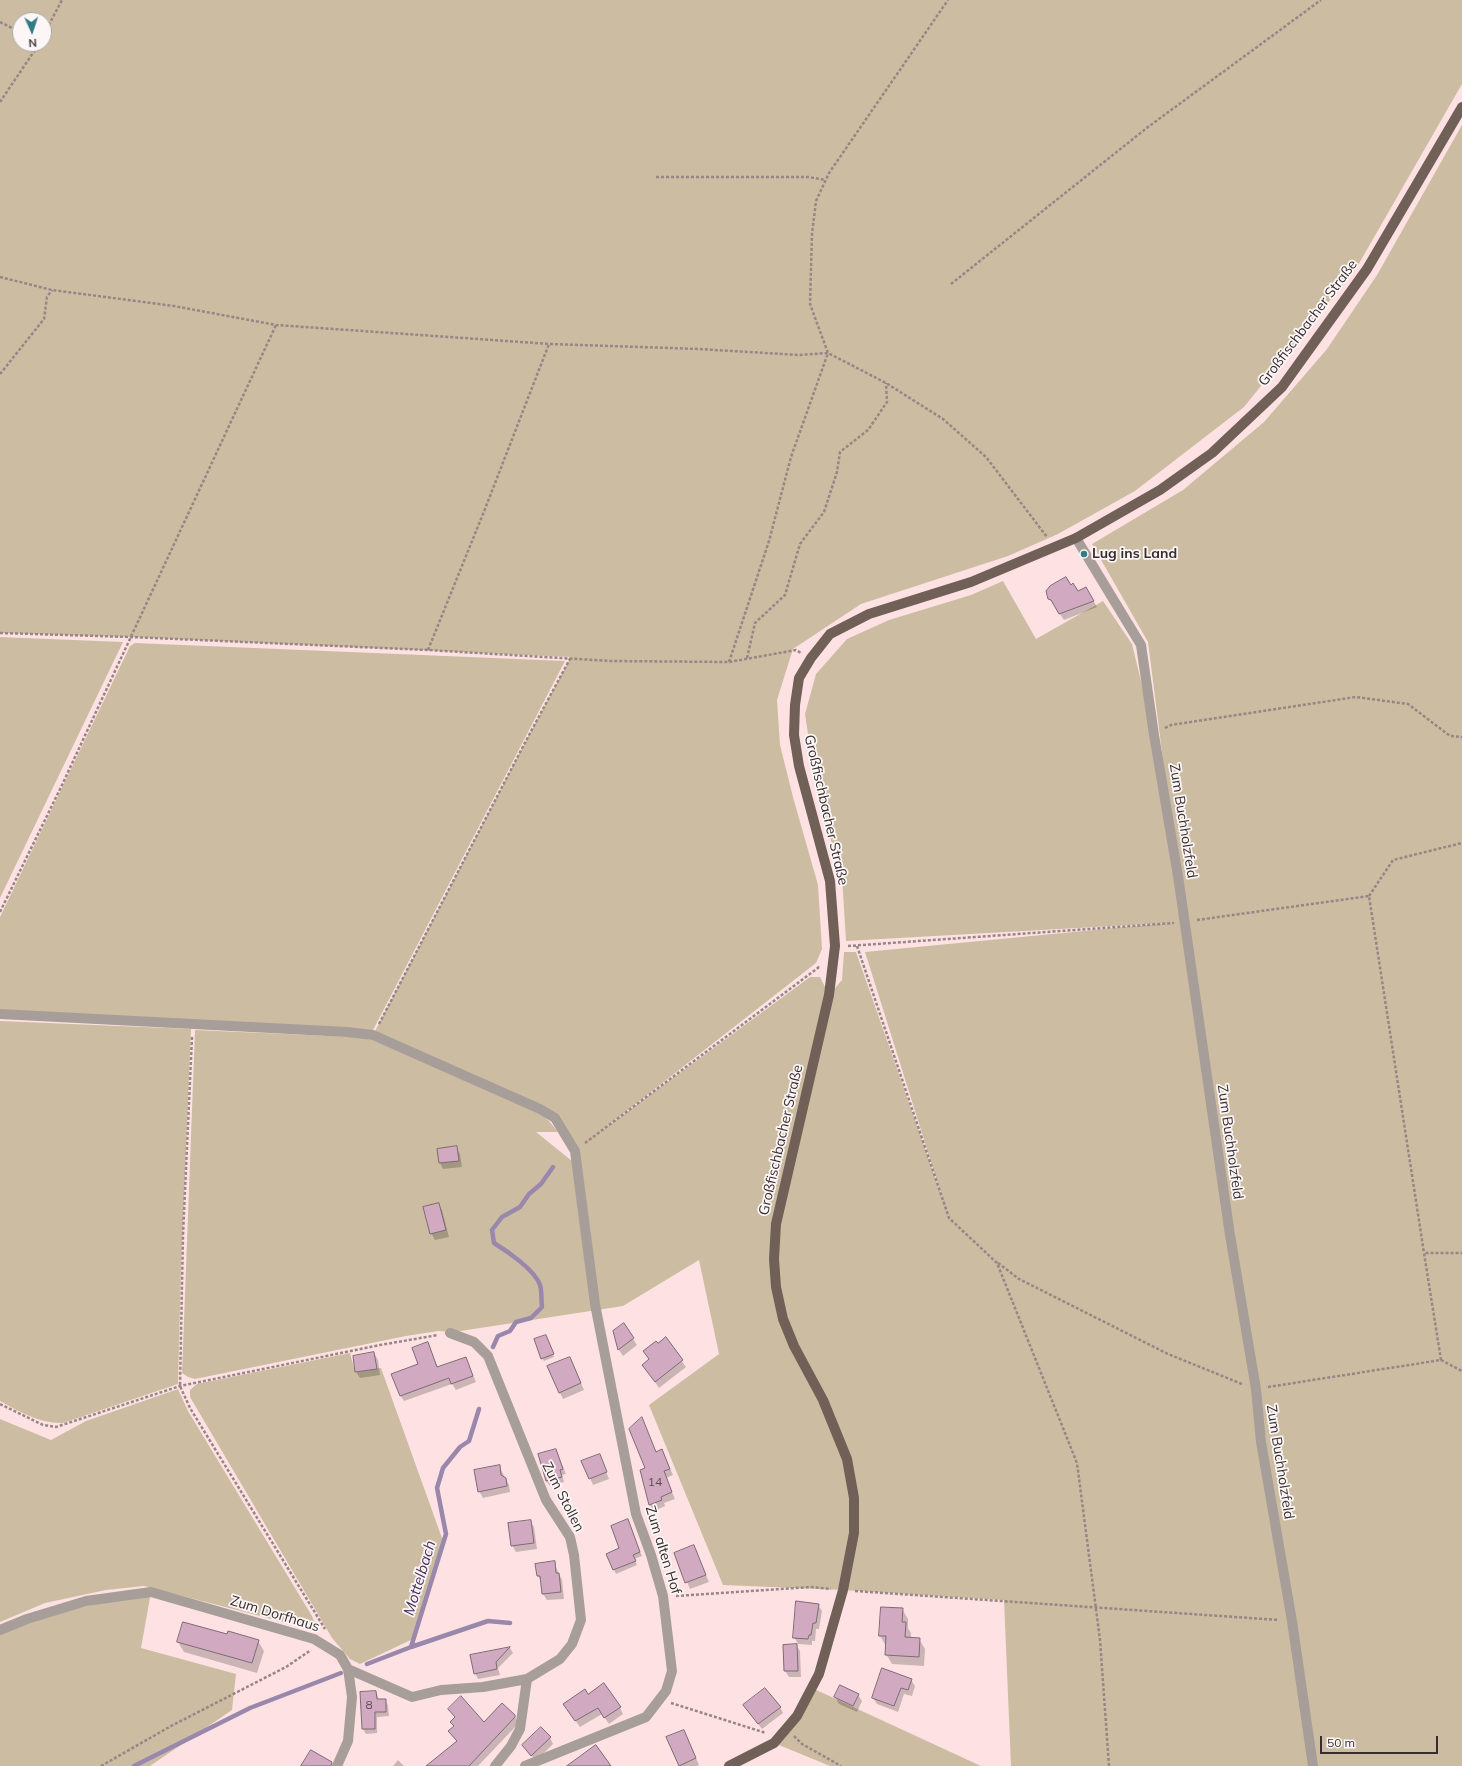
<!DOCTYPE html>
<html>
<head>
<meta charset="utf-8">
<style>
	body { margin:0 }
	#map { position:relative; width:1462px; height:1766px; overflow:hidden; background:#fee2e3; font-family:Mulish,sans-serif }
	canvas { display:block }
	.north { position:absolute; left:12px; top:12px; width:40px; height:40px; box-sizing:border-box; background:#fcf6f6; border:1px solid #ada6a6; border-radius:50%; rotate:177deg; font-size:11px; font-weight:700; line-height:16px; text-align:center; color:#372d2d }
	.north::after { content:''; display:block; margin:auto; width:14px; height:18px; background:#337b84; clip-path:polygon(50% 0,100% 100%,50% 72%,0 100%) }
	.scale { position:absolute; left:1320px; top:1736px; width:118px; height:18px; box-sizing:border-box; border:2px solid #372d2d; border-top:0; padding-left:5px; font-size:12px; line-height:14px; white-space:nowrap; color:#372d2d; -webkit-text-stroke:3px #fcf6f6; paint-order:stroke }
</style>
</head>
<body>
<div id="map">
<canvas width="1462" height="1766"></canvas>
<div class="north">N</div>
<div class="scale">50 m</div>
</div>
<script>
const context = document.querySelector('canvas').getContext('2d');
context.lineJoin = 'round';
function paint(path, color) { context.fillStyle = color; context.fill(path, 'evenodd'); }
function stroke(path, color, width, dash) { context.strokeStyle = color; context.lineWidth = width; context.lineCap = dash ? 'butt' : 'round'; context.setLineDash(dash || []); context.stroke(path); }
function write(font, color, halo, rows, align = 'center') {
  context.font = font + ' Mulish,sans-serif'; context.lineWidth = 3.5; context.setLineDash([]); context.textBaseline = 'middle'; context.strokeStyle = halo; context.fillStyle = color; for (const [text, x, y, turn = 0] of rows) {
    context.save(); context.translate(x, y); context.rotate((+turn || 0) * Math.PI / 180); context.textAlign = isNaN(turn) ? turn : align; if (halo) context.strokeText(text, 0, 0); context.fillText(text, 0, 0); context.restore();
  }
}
paint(new Path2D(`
	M0,0H1462V84L1357,267L1244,407L1135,491L1058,534L1008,556L861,604L793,649L777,700L780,745L793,797L818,885L822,949L816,963L593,1137L810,977H820L829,995L842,980L844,952H856L943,1200L865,952L1167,923L846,941L842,877L817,794L805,714L816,674L847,639L889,620L971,595L1003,581L1036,639L1103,601L1132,644L1154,735L1176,862L1148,642L1092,544L1183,490L1264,422L1327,349L1377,275L1462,125V1766H1011L1004,1600L843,1590L723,1585L649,1405L719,1354L699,1260L623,1306L454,1332L438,1331L406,1336L195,1379L188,1377L182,1373L195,1030L354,1037L373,1040L538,1112L549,1121L558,1132H536L577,1165L555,1118L373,1035L529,735L571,657L130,637L0,633ZM20,20H44V44H20Z
	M0,637L123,642L0,898Z
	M135,643L565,661L372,1032L0,1014V917L130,646Z
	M0,1021L191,1029L181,1268L178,1384L63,1423C40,1424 20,1412 0,1401Z
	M350,1353L355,1372L381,1368L443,1541L413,1639L360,1664L350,1659L332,1638L190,1397V1390L197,1384Z
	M178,1389L188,1411L312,1616L318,1631L144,1586L106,1590L45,1603L0,1622V1419L51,1440L86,1421Z
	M151,1592L141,1648L236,1674L232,1710L150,1766H0V1630L27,1619Z
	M812,1688L981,1766H830L774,1743Z`), '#ccbda2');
paint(new Path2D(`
	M1070,586L1078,593L1086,588L1097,607L1064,620L1049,598Z
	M456,1147L460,1154L462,1167L443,1169L440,1163Z
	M438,1204L442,1210L449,1237L435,1240L431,1233Z
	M624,1325L637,1345L623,1356L619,1350L614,1332Z
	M665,1338L686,1367L659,1388L643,1365L649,1360L644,1351Z
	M547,1339L554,1357L544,1361L542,1358Z
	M428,1343L438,1368L466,1358L476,1382L456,1390L452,1384L404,1401L400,1395L419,1365Z
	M374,1353L378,1360L380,1375L360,1378L356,1372L354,1357Z
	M573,1364L584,1390L563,1399L560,1393Z
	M556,1450L566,1474L562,1475L564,1482L550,1486L546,1481Z
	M662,1450L673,1475L666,1478L675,1499L664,1503L665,1506L654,1511L650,1505L641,1470L646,1468L656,1453Z
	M599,1455L609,1479L593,1485L590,1478Z
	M499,1466L509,1485L510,1492L483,1498L479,1491Z
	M530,1521L534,1527L537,1549L516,1552L512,1545Z
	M629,1525L642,1556L634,1559L637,1565L616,1574L607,1554L621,1548Z
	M693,1546L709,1582L690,1589L675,1553Z
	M554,1563L562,1580L564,1599L547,1600L543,1594L542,1582L538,1576Z
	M818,1605L822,1611L819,1629H816L815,1641H812V1645L798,1644L794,1637Z
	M902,1609L908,1619V1628L911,1633V1639H919L925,1649L924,1666L892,1664L886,1654V1646L880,1636Z
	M258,1641L264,1651L257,1673L184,1652L178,1642Z
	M796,1645L800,1651L801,1677H789L785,1671L784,1646Z
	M510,1648L513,1653L498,1668L500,1675L478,1679L475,1673L472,1656Z
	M911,1680L915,1686L912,1696L904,1694L898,1712L877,1704L873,1698Z
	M376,1692L379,1700H385L388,1705L389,1716L377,1717V1733L366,1734L363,1729Z
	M588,1695L620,1708L623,1714L609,1724L602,1714L580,1727L568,1710Z
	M858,1695L862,1701L857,1712L839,1704L835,1697Z
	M744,1706L780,1707L783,1713L762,1729Z
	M449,1709L484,1724L515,1716L518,1724L478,1766H428L457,1742L449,1731L454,1727L451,1722L456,1718Z
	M687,1737L699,1765L697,1766H680L667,1738Z
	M550,1738L553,1744L536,1761L523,1745Z
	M398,1760L404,1766H393Z`), '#0003');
stroke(new Path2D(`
	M493,1347L498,1336L510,1331L516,1322L531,1318L542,1307C541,1300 542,1291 540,1285C535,1270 507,1251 494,1243L492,1230L502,1217L520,1207L529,1194L541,1184L553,1167
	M411,1647L488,1621L510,1623
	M367,1664L411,1647L446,1534L437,1488L443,1468L460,1447L469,1441L479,1409
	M134,1766L250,1708L341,1673`), '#9a88ac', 4.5);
const building = new Path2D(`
	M1066,577L1071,585L1073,583L1078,591L1086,587L1094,601L1059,614L1051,600L1048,599L1046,591L1050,586Z
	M457,1146L459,1161L439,1163L437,1149Z
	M439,1203L446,1230L430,1234L423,1207Z
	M624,1323L634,1338L618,1350L613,1331Z
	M546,1335L554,1354L541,1359L534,1339Z
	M666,1337L683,1360L655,1382L642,1365L649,1359L643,1351L656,1341L658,1343Z
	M428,1342L437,1367L466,1357L473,1376L451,1384L449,1378L400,1396L391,1374L418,1364L412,1348Z
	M374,1352L377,1369L355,1372L353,1356Z
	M570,1357L581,1383L559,1393L547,1366Z
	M642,1417L656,1452L662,1449L670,1469L664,1471L672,1492L661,1497L662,1500L649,1505L640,1470L645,1468L629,1429Z
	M556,1449L563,1469L560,1470L562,1477L546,1481L538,1454Z
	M600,1454L607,1472L589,1479L581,1461Z
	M500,1465L501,1475L506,1478L507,1486L478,1492L474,1470Z
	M628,1519L640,1552L633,1555L636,1561L613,1570L606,1554L619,1548L611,1526Z
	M531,1520L534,1543L511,1546L508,1523Z
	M694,1545L706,1575L685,1583L674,1553Z
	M555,1561L556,1573H559L561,1592L542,1594L540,1576H537L535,1564Z
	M796,1601L819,1604L816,1623H813L811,1635H809L808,1639L793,1638Z
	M881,1607L903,1608L902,1622H906L905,1637L920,1638L919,1657L885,1655L886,1636H879Z
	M183,1622L227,1634L228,1631L259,1640L252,1663L177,1642Z
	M797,1644L798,1671H784L783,1645Z
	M510,1647L496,1662L497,1669L474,1674L470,1655Z
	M882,1668L912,1679L908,1690L901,1688L894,1706L872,1698Z
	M604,1683L621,1707L604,1718L598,1708L575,1721L563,1704L585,1689L588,1694Z
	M840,1685L859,1694L853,1706L834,1697Z
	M765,1688L781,1707L758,1724L743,1705Z
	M376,1691L377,1699H386V1712H375V1729H362L360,1692Z
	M461,1696L484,1722L502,1703L515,1715V1717L469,1766H426L457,1741L448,1731L454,1726L450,1722L455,1717L448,1709Z
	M541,1727L551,1737L531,1756L522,1745Z
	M684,1730L696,1758L679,1766L666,1737Z
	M596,1745L611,1766H567Z
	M311,1750L332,1762L331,1766H301Z`);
paint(building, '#d1aac2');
stroke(building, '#7e6975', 1);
stroke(new Path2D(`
	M0,22L20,32
	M44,34L62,0
	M0,102L39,44
	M656,177H809L825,180
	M0,277L52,290L174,306L276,325L550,344L699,349L799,355L828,353L886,383L943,419L986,457L1047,537
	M951,284L1148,127L1321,0
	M0,374L44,319L47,297L52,290
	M0,633L130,637L428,650L611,661L729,662L796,650L801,653
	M428,650L485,509L549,344
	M747,658L755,623L785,595L800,544L824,512L837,472L840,452L868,430L887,402L886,383
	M729,662L769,541L791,457L828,353L810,304L812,234L816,201L829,173L948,0
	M1165,728L1171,725L1356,697L1408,704L1450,736L1462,737
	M1369,896L1393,860L1462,843
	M0,912L62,785L276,325
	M1197,920L1369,896L1424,1253
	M848,946L1174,923
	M857,946L949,1218L997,1263L1077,1463L1100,1640L1109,1766
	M379,1024L529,735L571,657
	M192,1037L183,1235L180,1386L190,1408L325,1629
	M585,1143L819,967H821
	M998,1263L1019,1279L1168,1354L1242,1384
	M1441,1360L1462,1371
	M1268,1387L1441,1360L1424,1253H1462
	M0,1404L43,1425L56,1427L180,1386L380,1345L438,1335
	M855,1591L1279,1620
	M676,1596L811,1587L831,1589
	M671,1703L766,1733
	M794,1736L802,1744L841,1766
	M101,1766L171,1726L286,1667L311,1650`), '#988585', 2.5, [3, 2]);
stroke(new Path2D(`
	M1076,538L1141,645L1154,735L1178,876L1230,1235L1256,1389L1261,1442L1292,1621L1313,1766
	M0,1014L347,1032L373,1035L540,1109L555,1118L575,1151L595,1304L636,1514L651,1555L663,1596L672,1671L666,1691L646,1717L525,1766
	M450,1333L474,1342L488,1356L546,1500L570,1537L574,1555L581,1620L572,1644L560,1659L527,1679
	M0,1630L27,1619L86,1601L151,1592L314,1639L340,1655L348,1669L352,1697L348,1741L337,1766
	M348,1669L412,1697L441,1690L483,1687L527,1679L520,1729L511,1746L495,1766`), '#a89e99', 10);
stroke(new Path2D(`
	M729,1766L774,1743L797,1716L819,1674L843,1590L854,1533V1498L847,1459L823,1400L794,1346L783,1319L776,1287L774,1259L776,1224L829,995L835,946L830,881L799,766L794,735L795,705L799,678L811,658L830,634L869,614L971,582L1076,538L1160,490L1212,453L1282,387L1367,269L1462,107`), '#716057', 10);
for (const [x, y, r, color] of [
	[1084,554,4,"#337b84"]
]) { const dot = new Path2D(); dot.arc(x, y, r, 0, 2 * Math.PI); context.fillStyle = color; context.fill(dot); stroke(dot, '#fcf6f6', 1.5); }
write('12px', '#5e4c52', null, [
	["14",655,1482],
	["8",369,1705]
]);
write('14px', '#372d2d', '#fcf6f6', [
	["Großfischbacher Straße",1308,323,-53],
	["Großfischbacher Straße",826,810,77],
	["Zum Buchholzfeld",1183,821,81],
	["Großfischbacher Straße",781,1140,-77],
	["Zum Buchholzfeld",1230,1142,82],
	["Zum Buchholzfeld",1280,1462,81],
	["Zum Stollen",563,1497,63],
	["Zum alten Hof",663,1550,73],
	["Zum Dorfhaus",275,1614,17]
]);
write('bold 14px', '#372d2d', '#fcf6f6', [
	["Lug ins Land",1092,554]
], 'left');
write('italic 15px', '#492f5f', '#fcf6f6', [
	["Mottelbach",420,1578,-73]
]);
</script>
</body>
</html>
